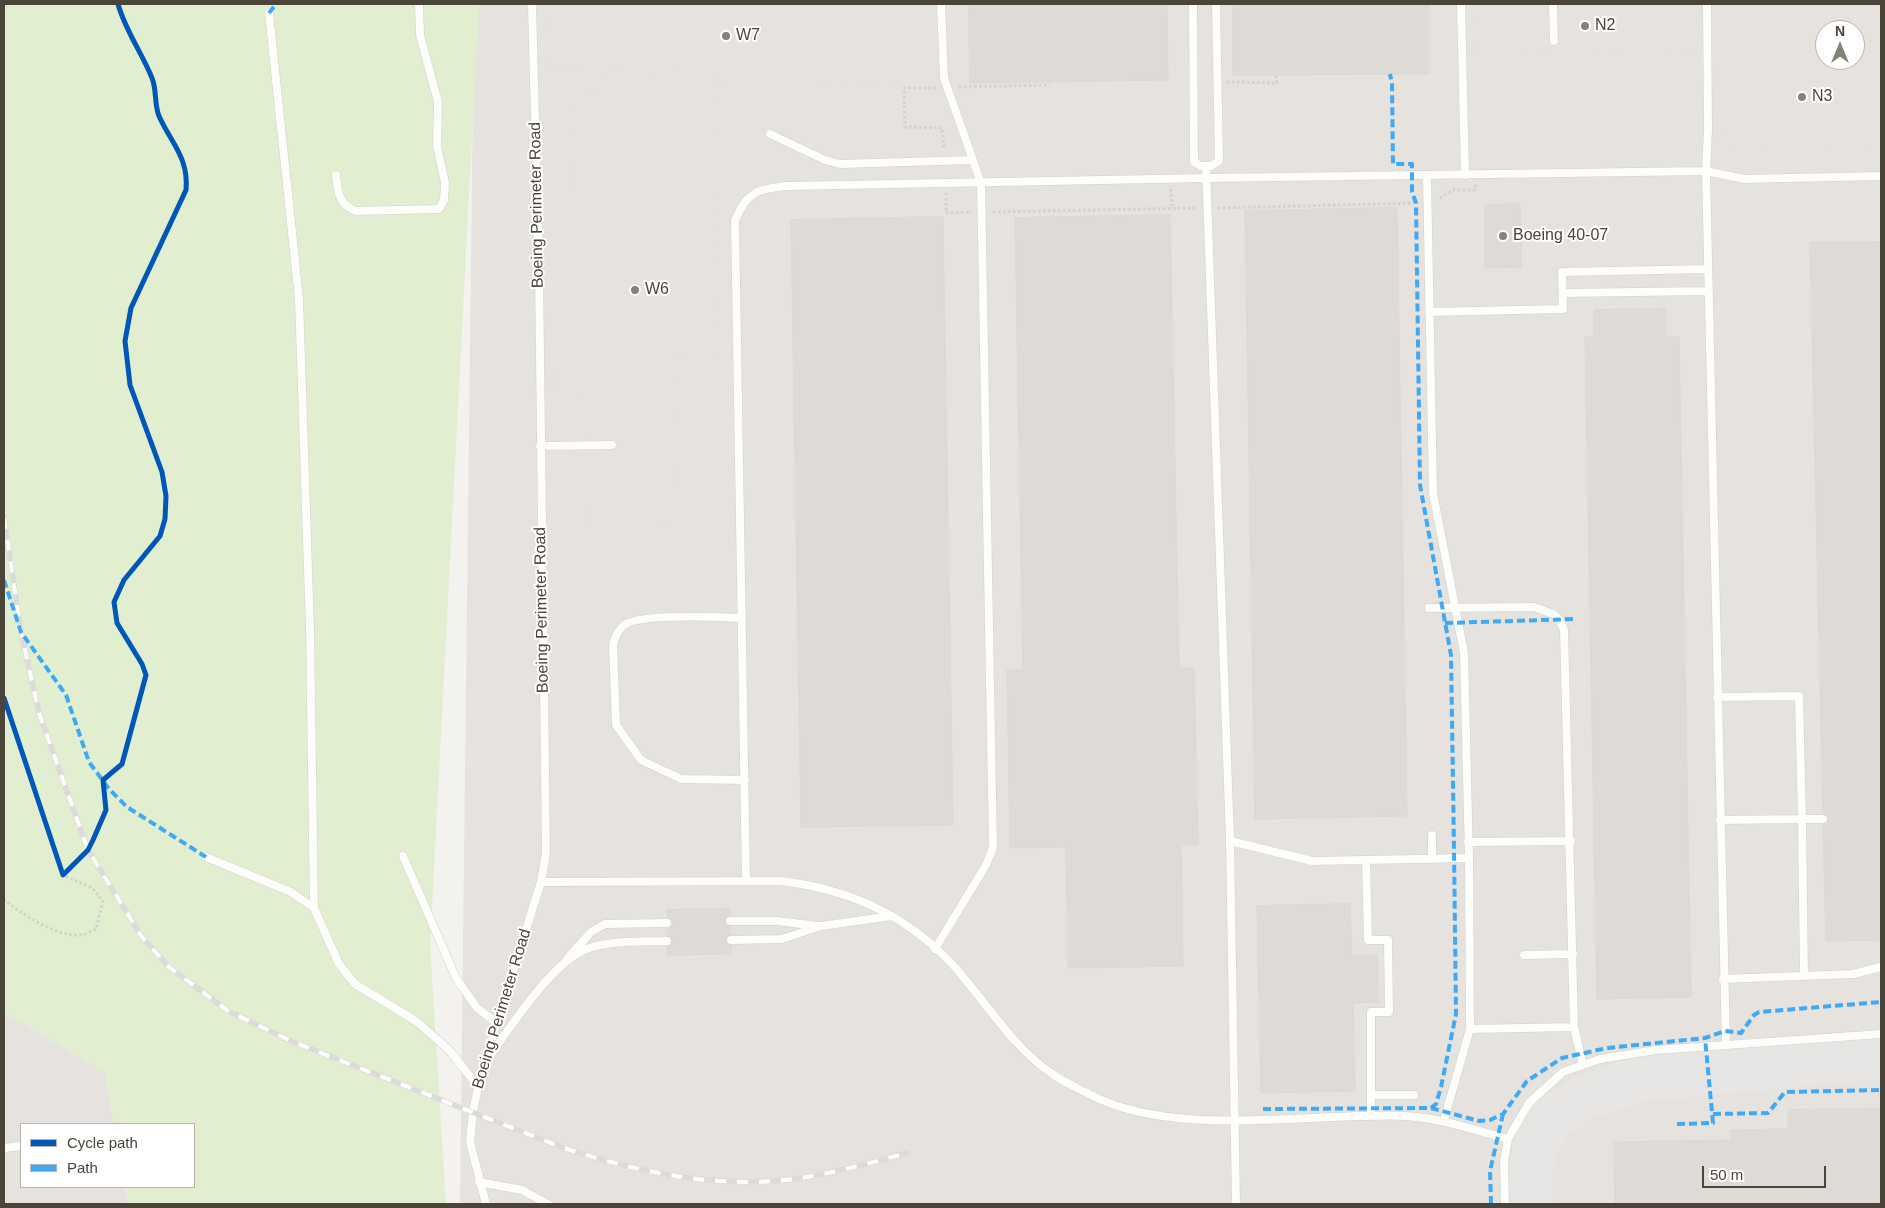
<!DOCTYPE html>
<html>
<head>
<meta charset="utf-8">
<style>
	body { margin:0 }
	#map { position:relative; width:1885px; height:1208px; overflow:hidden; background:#f4f2ee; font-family:Arial,sans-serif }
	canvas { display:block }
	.frame { position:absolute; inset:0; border:5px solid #4b4439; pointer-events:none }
	.legend { position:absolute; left:20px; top:1123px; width:175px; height:65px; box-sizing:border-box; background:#fff; border:1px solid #b7b4b0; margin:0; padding:6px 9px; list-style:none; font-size:15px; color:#4b4439 }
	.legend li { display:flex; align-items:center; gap:10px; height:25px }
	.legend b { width:25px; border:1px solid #b7b4b0 }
	.north { position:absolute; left:1815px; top:20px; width:50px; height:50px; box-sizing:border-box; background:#fff; border:1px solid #b7b4b0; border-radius:50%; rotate:0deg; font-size:14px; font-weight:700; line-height:20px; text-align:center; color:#4b4439 }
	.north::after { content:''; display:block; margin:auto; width:18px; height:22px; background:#868178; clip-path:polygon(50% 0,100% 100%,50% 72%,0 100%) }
	.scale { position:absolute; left:1702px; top:1166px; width:124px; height:22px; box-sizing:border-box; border:2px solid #4b4439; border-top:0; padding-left:6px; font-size:15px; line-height:18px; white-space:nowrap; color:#4b4439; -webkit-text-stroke:4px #fff; paint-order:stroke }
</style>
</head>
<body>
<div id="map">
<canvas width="1885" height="1208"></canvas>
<div class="frame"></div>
<ul class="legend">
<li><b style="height:6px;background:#0057b8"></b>Cycle path</li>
<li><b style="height:6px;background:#3fa9f5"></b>Path</li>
</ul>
<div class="north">N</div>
<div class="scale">50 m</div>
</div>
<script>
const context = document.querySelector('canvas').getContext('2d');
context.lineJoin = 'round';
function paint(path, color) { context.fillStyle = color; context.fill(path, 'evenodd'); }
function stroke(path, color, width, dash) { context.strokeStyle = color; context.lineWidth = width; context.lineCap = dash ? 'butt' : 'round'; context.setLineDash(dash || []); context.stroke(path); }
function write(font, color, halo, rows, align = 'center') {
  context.font = font + ' Arial,sans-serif'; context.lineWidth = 4; context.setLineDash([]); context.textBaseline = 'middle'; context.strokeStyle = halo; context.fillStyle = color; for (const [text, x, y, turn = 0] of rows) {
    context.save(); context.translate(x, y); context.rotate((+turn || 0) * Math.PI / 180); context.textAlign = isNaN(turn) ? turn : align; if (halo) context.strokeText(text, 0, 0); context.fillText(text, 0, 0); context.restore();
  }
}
paint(new Path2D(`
	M474,4H1881V1204H460ZM1825,30H1855V60H1825Z
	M4,1012L105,1072L114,1124H21V1187H125L128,1204H4Z`), '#e6e2de');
paint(new Path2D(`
	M4,4H479L430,945L446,1204H128L125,1187H194V1124H114L105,1072L4,1012Z`), '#e1eecf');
paint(new Path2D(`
	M548,4H903L904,82L721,83L719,70L550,69Z
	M1474,4H1696L1697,48L1475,51Z
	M1720,4H1881V147L1732,150L1731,134H1723ZM1825,30H1855V60H1825Z
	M714,75L719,352L672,353L675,525L588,526L586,393L553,394L550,229L569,188L568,108L584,107V94L599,93L598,78Z`), '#e6e3df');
stroke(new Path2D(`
	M1531,1204L1530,1170L1537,1142L1553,1118L1582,1098L1638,1080L1881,1056`), '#e8e6e4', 45);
const building = new Path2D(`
	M969,4H1167L1168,80L970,83Z
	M1233,4H1429V74L1233,75Z
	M1520,204L1521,267L1485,268V205Z
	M1397,208L1407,816L1255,819L1245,211Z
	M1170,215L1179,668H1194L1198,844L1181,845L1183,966L1068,968L1066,847L1010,848L1007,670H1023L1015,218Z
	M943,217L953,825L801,827L791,220Z
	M1881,242V940L1826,941L1823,825L1829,819L1823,813L1810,243Z
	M1666,309V337H1679L1691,997L1597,999L1585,337H1594V310Z
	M1350,904L1352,955H1377L1378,1002L1353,1003L1355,1091L1261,1093L1257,906Z
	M730,909V915L725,918L724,921L730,927L731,934L725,940L731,946V954L667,955V947L673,941L667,935V929L672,926L673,922L667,917V910Z
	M1881,1109V1204H1615L1614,1142L1731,1140V1130L1788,1129V1110Z`);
paint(building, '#dedbd6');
stroke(building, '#dcd9d4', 1);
const lane = new Path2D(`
	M1193,4L1194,162L1201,166H1211L1219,161L1216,4
	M1461,4L1465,175
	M1553,4L1554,41
	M1707,4L1708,129L1706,171L1726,1045
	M269,13L299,299L310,629L314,908
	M770,134L825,160L840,164L973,160
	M1206,166L1230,841
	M336,175C338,192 338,203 355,211L439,209L444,200L445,183L437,146L438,102L420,35L419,4
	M1427,176L1433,493L1464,653L1469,858L1470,1029L1444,1120
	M1563,293L1709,291
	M1429,312L1563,309L1562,272L1708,269
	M540,446L612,445
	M1429,608L1534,607L1553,614L1559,619L1564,630L1574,1027
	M742,618C720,617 640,613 624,625C618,630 615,637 613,645L616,725L641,760L681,779L745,780
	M1717,697L1799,696L1802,819H1823
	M1720,820L1802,819L1804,976
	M1432,835V859
	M1468,842L1571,841
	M403,856L456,978L477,1008L497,1023
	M206,857L291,892L314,908L339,964L355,984L416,1021L449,1050L478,1086
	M1366,860L1368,940H1388L1389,1012H1371V1116
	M746,880L735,221C746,192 759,188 788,186L1207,178L1706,171L1744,179L1881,176
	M541,882L781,881C847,889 903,913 950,962C984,998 1010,1045 1051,1073C1063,1082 1078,1088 1091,1095C1164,1133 1278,1118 1360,1116C1375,1116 1390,1115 1405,1116C1441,1118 1474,1130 1508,1139
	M730,921H777L818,926
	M731,940L782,939L821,926L892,916
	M935,949L986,865L993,848L981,183L944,78L941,4
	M1524,955L1573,954
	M567,959L591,932L605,924L667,923
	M1723,979L1853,974L1881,967
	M1470,1029L1574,1027L1583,1065
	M488,1058C511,1027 549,966 584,950C609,940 640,942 667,941
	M1371,1095H1414
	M4,1148L21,1146
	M479,1182L522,1190L548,1204
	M486,1204L470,1142L473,1112L480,1077L541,882L546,853L539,272L532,4
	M1236,1204L1230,841L1312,861L1469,858
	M1505,1204L1504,1162L1508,1139L1529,1103L1563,1072L1600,1059L1656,1050L1881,1034`);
stroke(lane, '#d2d0cb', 9);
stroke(new Path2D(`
	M1227,82L1277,83L1276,74
	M959,87L1050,85
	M936,88H904L905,127L942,128L944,149
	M1171,189L1172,209
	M946,193V213L972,212
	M1440,198L1453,190H1475V184
	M1218,208L1417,203
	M993,212L1197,208
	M4,899C20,914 59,938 82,935C86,934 92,931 96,929L103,901L92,888L63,875`), '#d3d2cc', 3, [2.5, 2.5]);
stroke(lane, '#fdfdfc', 8);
const rail = new Path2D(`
	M4,518L21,632L39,713L88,850L142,937L169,967L228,1011L291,1041L561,1147C640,1173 724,1191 807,1177C841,1171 874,1162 907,1153`);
stroke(rail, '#dbdbda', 5.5);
stroke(rail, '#fff', 4, [11]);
stroke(new Path2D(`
	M269,13L276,4
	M4,580L21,632L66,695L89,762L109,789L127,807L206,857
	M1445,623L1576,619
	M1431,1108L1479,1121L1490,1120L1503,1114L1527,1081L1562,1058L1607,1048L1705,1038L1725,1031L1741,1033L1754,1015L1759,1012L1881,1002
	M1263,1109L1431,1108L1436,1104L1441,1087L1456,1014L1454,849L1451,655L1420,485L1416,203L1412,192V164H1393L1392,84L1390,74
	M1713,1114L1768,1113L1785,1092L1881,1090
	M1677,1124L1713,1123L1705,1038
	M1491,1204L1490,1171L1503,1114`), '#3fa9f5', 4, [8, 4]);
stroke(new Path2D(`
	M4,698L63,875L88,850L93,840L106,810L103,780L122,764L146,675L142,664L117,623L114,602L124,580L160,536L165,519L166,496L162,472L130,385L125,341L131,308L186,190C189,158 171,143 159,116C154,104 157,90 152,78C142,53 125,30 118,4`), '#0057b8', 5);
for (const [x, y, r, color] of [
	[1585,26,5,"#868178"],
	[726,36,5,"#868178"],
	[1802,97,5,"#868178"],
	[1503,236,5,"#868178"],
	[635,290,5,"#868178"]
]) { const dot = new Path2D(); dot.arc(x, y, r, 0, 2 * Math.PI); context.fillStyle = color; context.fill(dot); stroke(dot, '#fff', 2); }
write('16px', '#4b4439', '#fff', [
	["N2",1595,26],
	["W7",736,36],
	["N3",1812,97],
	["Boeing 40-07",1513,236],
	["W6",645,290]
], 'left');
write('16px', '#4b4439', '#fff', [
	["Boeing Perimeter Road",537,205,-91],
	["Boeing Perimeter Road",542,610,-91],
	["Boeing Perimeter Road",502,1009,-73]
]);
</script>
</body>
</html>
